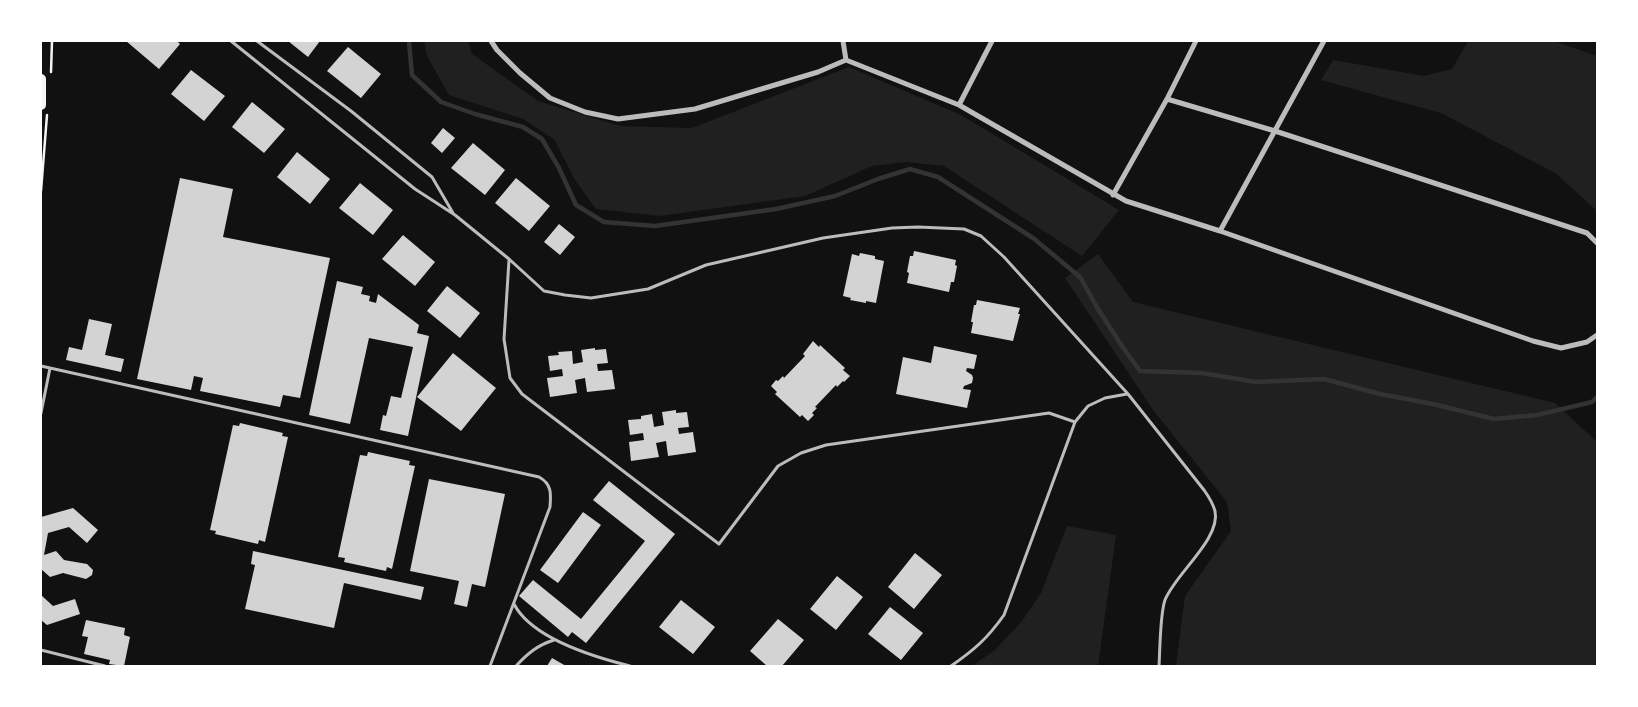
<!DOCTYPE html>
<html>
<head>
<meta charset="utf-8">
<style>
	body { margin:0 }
	#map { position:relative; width:1638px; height:707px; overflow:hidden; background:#111; font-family:Inter,sans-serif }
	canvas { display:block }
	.frame { position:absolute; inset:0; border:42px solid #fff; pointer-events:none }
</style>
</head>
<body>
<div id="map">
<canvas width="1638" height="707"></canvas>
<div class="frame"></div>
</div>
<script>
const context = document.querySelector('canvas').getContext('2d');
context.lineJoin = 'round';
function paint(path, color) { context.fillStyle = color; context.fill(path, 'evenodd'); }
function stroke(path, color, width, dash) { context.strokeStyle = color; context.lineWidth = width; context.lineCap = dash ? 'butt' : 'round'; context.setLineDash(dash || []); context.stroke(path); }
paint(new Path2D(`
	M424,41H468L472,54L538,101L620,126L692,128L849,67L961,115L1119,210L1082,256L944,166L906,162L872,166L805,196L660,216L596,209L575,180L554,139L523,119L449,95L427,56Z
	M1468,41H1554L1597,56V211L1555,173L1441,113L1321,80L1333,60L1424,76L1452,69Z
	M1098,254L1133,302L1555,403L1597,442V666H1176L1185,596L1231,531L1227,502L1153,410L1065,278Z
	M1067,526L1116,535L1098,666H972L995,650L1022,621L1041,593Z`), '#202020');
stroke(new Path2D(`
	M409,41L412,75L441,102L475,114L523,127L542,139L559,168L576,205L604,222L655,226L776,209L835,196L878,179L910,169L938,177L1033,238L1080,277L1098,309L1122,346L1140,371L1202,373L1256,382L1324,379L1380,394L1433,404L1494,419L1537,415L1592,402L1597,397`), '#333', 4.5);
paint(new Path2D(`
	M126,41H177L180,44L159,69Z
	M288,41H320L308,57Z
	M348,47L381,74L361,98L327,71Z
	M191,70L225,96L204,121L171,94Z
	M252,102L285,129L264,153L232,127Z
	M443,128L455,138L442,153L431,143Z
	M473,143L505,170L485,195L451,168Z
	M297,152L330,179L310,204L277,177Z
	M180,178L233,189L223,237L330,258L300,398L283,395L280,407L200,391L203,378L194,376L191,390L137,379Z
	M516,178L550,206L529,231L495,203Z
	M360,183L393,210L373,235L339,208Z
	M559,224L575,237L560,255L544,242Z
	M403,235L435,262L415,286L382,259Z
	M914,251L956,260L955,265L957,266L954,282H951L949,292L907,283L909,273L907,272L910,256H913Z
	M860,253L875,256V259L884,261L876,303L866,301V303L850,300L851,298L843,296L852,254L859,256Z
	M337,281L363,287L361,294L370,296L369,301L376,303L378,294L419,325L417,333L429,336L408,436L380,430L383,415L386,416L391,396L401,398L413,347L369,338L350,424L309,415Z
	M447,286L480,313L460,338L427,311Z
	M977,300L1020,308L1018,314H1020L1013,341L971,333L973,322H971L974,305H976Z
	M89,319L112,324L105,355L124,359L121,372L66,360L69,347L82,350Z
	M813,341L819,347L820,345L845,368L843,370L850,376L844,382L843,381L837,387L836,385L815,407L817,408L812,413L814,415L808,421L802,415L800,417L775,394L777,392L771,386L776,380L778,381L783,376L784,378L805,356L803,354Z
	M934,346L977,355L974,369L967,368L966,371L972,375L973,378L972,383L964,386L963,389L971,390L967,408L896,394L903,357L931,363Z
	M595,348V350L606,349L608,363L597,364L598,371L612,370L615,389L587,392L585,378L575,380L577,393L550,397L547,378L563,376L562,369L550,371L548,356L559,355L558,352L572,351L573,364L583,362L581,350Z
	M453,353L496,388L461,431L417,397Z
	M676,410V413L687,412L689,427L678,428L679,434L693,432L696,452L668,456L666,441L656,443L659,457L631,461L629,442L644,440L643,433L630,435L628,420L641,419V416L652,414L654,427L664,425L662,412Z
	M240,423L283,433L282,436L288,437L265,542L259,540L258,544L215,534L216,531L210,530L233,425L239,426Z
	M368,452L410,461L409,465L415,466L392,569L387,567L386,571L344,562L345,558L338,557L360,455L367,456Z
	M429,479L505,494L485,587L472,584L467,607L454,604L459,581L410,571Z
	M609,481L675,534L586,643L572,632L568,637L519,596L533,580L581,619L645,541L593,500Z
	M73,508L98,530L87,543L69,527L48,533L44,555L56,551L64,560L87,564L93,570L92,575L86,579L63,573L50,577L41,569V517Z
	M583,512L601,525L558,583L540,570Z
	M253,551L424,587L421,600L344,583L334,628L245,609L255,565L251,564Z
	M915,553L942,575L914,609L888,587Z
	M837,576L863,597L836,630L810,609Z
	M41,595L53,606L75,599L80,614L47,625L41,620Z
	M681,600L715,627L693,654L659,627Z
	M890,607L923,633L901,660L868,634Z
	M778,619L804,640L782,666H767L750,651Z
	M86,620L125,628L124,635L130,637L124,666L109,664L110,660L84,654L88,637L82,636Z
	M552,658L566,666H547Z`), '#d3d3d3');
stroke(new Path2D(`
	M51,72L52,41
	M41,191L47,115`), '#f5f5f5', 2.5);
stroke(new Path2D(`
	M231,41L415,189L455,215L509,259L544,291L565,295L591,298L648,289L706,265L823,238L892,228L918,227L964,229L981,236L1004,257L1128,394L1204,490C1209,497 1213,504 1215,511C1221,539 1175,574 1165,600C1160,614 1160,650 1159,666
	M257,41L351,111L432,177L453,213
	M509,260L504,339L510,378L522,394L719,544L778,466L801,453L826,445L1049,413L1075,422
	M41,366L539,477C552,484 551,494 550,507L490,666
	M41,413L50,368
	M514,604C532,639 594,657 630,666
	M41,650L105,666
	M516,666C528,653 538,645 554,640
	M951,666C974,650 987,639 1004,615L1075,422L1088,406L1105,398L1127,394`), '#bcbcbc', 3);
stroke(new Path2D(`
	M491,41L497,50L520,73L550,98L585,112L618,119L695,109L818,72L846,60
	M843,41L846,60
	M846,60L959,105L1126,201L1220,231L1533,341L1561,348L1587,342L1597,335
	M1167,99L1275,131L1587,233L1597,243
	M959,105L992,41
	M1113,195L1167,99L1196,41
	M1220,231L1324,41`), '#bcbcbc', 5);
stroke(new Path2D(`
	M41,79V105`), '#f5f5f5', 10);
</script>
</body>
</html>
